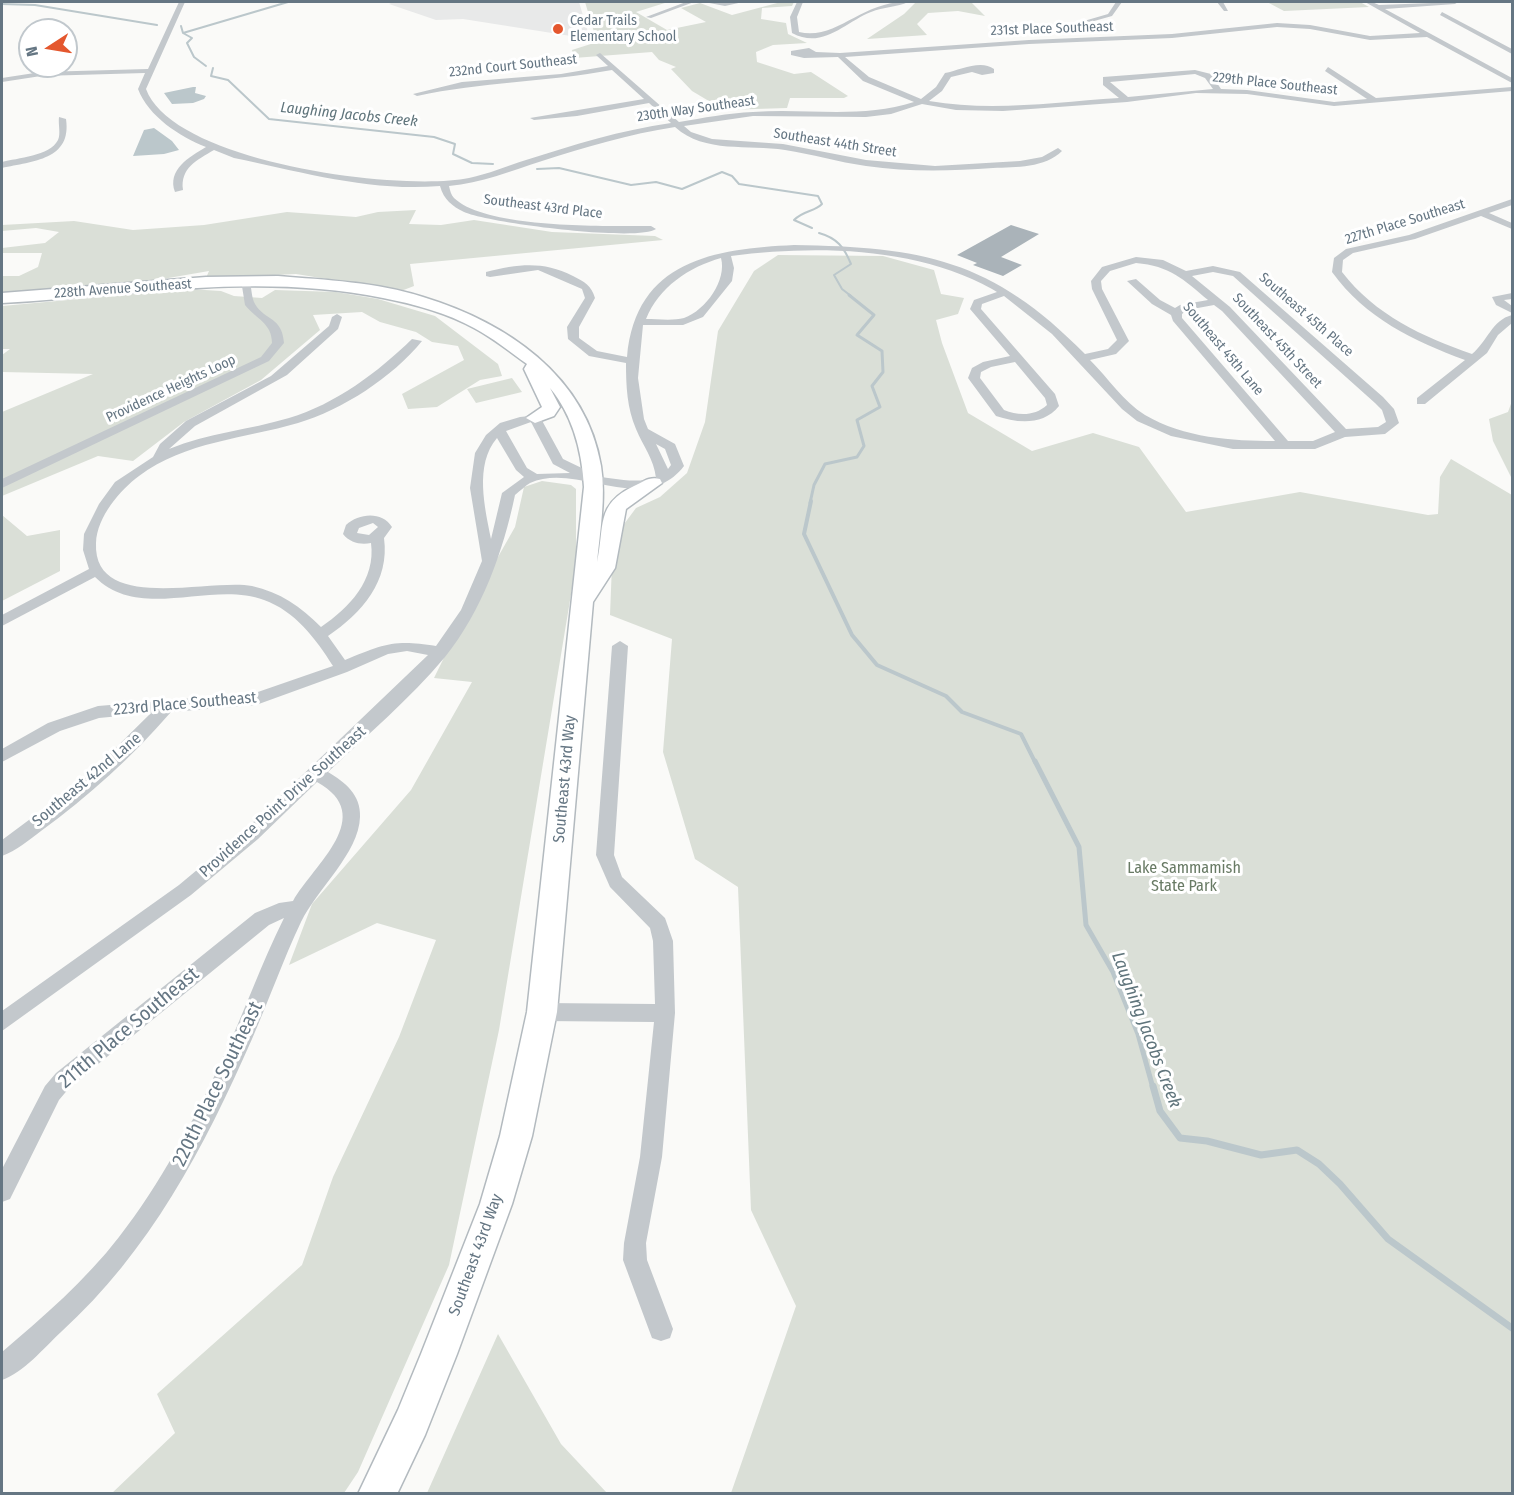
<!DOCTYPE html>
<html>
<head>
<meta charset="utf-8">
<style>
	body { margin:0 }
	#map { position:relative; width:1514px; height:1495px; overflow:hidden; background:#fafaf8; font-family:"Fira Sans Condensed",sans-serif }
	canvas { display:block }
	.frame { position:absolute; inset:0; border:3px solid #657683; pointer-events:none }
	.north { position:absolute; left:18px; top:18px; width:60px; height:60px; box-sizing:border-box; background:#fff; border:2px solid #c1c8cd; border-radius:50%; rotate:258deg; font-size:16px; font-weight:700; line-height:24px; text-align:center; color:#657683 }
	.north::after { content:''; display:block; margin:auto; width:21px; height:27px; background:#e4572e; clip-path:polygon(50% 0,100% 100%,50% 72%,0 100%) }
</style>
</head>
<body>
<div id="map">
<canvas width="1514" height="1495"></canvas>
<div class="frame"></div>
<div class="north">N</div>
</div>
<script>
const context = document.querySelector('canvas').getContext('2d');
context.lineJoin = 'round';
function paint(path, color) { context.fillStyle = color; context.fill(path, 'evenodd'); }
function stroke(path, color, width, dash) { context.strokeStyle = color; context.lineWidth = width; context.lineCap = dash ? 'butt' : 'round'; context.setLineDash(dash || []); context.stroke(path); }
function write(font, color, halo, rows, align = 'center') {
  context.font = font + ' "Fira Sans Condensed",sans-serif'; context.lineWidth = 6; context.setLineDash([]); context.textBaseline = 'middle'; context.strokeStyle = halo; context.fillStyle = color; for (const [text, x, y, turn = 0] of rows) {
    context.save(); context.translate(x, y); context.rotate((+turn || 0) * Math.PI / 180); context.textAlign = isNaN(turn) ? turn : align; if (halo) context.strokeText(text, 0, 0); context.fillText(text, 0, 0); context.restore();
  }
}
paint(new Path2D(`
	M393,2H579L590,39L463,19L436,20L389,4Z`), '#e8e9e9');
paint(new Path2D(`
	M585,2H668L636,12L667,30L706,22L681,8L700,3L732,15L781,2H794L792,6L762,8L761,19L786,23L788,34L807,43L773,45L756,52L757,62L794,74L811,72L848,96L844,98H790L787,108L724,110L692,91L671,69L676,67L659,60L652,52L574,58L572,50L597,42Z
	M916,2H971L985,16L958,11L928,13L917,24L927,35L867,39L904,14Z
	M1267,2H1360L1369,7L1284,11Z
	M416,210L409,224L441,225L474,220L552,232L655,236L663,240L410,264L414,286L401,291L296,274L206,278L209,271L151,281L2,293V276H19L38,267L42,253H2V248L45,243L59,232L36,228L2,231V225L74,221L133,230L204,225L287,212L356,217L378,212Z
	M778,255L883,256L934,270L941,294L964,298L958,314L936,320L942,343L968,413L1032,451L1093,433L1139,447L1186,512L1300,492L1428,515L1438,514L1440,477L1451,459L1512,495V1493H731L796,1306L751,1210L738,887L695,859L663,752L672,639L610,615L613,539L636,508L660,497L687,473L705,422L718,331L754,271Z
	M189,289L221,291L234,296L262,298L275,290L336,292L378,299L435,316L498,364L502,376L480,380L437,407L408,409L402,394L464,360L458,346L432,342L416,332L380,322L362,312L313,315L320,330L261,380L184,422L133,461L98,456L2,496V412L93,374L2,372V355L10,349H2V306Z
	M512,378L522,392L476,403L467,389Z
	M1512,401V479L1493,441L1489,419L1508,412Z
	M542,481L571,485L576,489V564L499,1030L449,1265L358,1472L344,1493L111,1494L175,1433L157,1394L302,1265L333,1177L399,1037L436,940L377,923L289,965L312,904L411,790L472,682L434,678L465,615L515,527L524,487Z
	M2,515L27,536L60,530V571L2,601Z
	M498,1334L561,1444L607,1493H427Z`), '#dadfd7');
paint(new Path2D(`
	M193,87H196L195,93L206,96L204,99L193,103L172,104L164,93Z
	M154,128L172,141L179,150L164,154L133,156L144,130Z`), '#bbc7cb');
stroke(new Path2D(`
	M2,4L35,5L157,25
	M181,26L183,33L192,38L187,43L194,57L206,66
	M183,33L288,2
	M213,68L211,76L228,80L269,119L434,137L455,144L453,154L472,163L493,164
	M537,169L559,168L631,185L656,182L682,189L722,172L732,176L739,184L818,196L822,204C814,212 804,210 794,220L812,228
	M819,233C837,238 844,247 851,264L834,275L842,289L851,296`), '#bbc7cb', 2);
stroke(new Path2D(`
	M810,503L814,485L825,464L857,457L864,446L857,420L880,407L872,386L883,372L882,351L857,335L874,315L849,295`), '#bbc7cb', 3);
stroke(new Path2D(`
	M811,501L804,534L852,635L877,665L946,696L962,712L1021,734L1035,762`), '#bbc7cb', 4);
stroke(new Path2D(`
	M1035,761L1079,847L1086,925L1113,972L1138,1034L1153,1088`), '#bbc7cb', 5);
stroke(new Path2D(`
	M1153,1086L1160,1111L1180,1138L1207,1141L1261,1155L1297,1150L1319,1164L1340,1184L1388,1239L1512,1328`), '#bbc7cb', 7);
paint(new Path2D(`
	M1011,225L1039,234L1001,257L1022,265L1003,276L973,265L977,263L957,255Z`), '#aab3b9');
const secondary = new Path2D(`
	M278,276C326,280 377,282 423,297C505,322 586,375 601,466C606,497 600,531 597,562C605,527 595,504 634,486C643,482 649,476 660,479L662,483L626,509L615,568L593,602L557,1012L532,1136L512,1204L457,1354L425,1435L397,1494H358L398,1410L421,1354L480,1204L500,1136L527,1012L584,487C582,451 573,416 550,388L560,407L554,416L535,423L526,418L542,407L524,369L527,364C510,352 493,338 474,328C447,313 414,304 383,298C256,272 129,296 2,303V293L206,277Z`);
stroke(secondary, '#b3babf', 3);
paint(new Path2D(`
	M179,2H185L146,89C173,163 401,192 469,178C488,174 507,166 526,160C573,145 621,130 671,123L649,103L577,116L534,120L530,118L644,99L612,70C547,82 481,82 417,96L413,94L462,82L561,74L608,66L596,55L600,53L679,122C703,118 728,113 753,112C807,108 861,119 914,102L863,81L838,57L804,58L791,55V51L809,48L816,52L840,53L1029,40L1172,34L1277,23L1310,25L1370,36L1420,33L1365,2H1372L1379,5L1458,2L1455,4L1385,9L1512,78V83L1427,37L1370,40L1310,29L1277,27L1172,38L1029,44L845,57L869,77L921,99L936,87L945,73C960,70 981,59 994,69V73L982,75L972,72L951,77L942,91L929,101C992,112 1056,102 1119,98L1103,85V77L1195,70L1211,74L1221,89L1247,90L1334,102L1367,99L1325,71L1328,67L1376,98L1512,87V91L1334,106L1247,94L1196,93L1127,102L1003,111L956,110L922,104L891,114L866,117L753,116L684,126L691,132L712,139L783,144L866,160L935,166L1020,161L1042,157L1058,148L1062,151C1045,168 1016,167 993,168C950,171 908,172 866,166C838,162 812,154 785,150C748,144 705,154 675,127C629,134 586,147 542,161C511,171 481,183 449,186C450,190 451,195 454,198C486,229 607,226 651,226L656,229C638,242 488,223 464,212C452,206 444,200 440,186C370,192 302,172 234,158L214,150C197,160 180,168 183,190L175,192C167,170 189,157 206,147C180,137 148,116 138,89L145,73L41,76L2,82V78L41,72L148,69ZM1195,74L1205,78L1213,89L1128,97L1110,82Z
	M686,2H694L651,18L646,17Z
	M704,2H743L725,6Z
	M797,2H803L797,17L799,32C837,41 862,0 908,2C898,7 883,7 871,12C845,22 823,50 792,33L790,17Z
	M1116,2H1122L1112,16L1087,23L1084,21L1108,14Z
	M1217,2H1223L1228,11H1224Z
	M1442,12L1512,49V54L1440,15Z
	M59,117L66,119C72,160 33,161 2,168V162C17,158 50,156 58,140C61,134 58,124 59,117Z
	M1512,199V205L1489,213L1512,223V229L1481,216L1415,239L1353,253L1343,260L1342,272C1375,315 1423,337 1472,354C1487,342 1492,320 1512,315V323L1498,335L1487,353L1425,404H1417V398L1465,360C1414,341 1365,318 1332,272L1334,258L1346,249L1409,235Z
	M794,245C922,247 992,259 1085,354L1108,349L1117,340L1092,289L1091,281L1102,267L1136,257L1163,260L1186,271L1213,266L1240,272L1383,397L1394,409L1399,423L1385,434L1345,437L1315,449H1233L1171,436L1137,421L1122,409L1052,334L1004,296L982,304L981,309L1055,394L1059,406C1043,426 1017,423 996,416L968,378L972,368L983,362L1010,356L970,309L974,300L997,292L992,289C916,247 816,245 731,256L734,268L732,281L703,317L683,325H643L638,378L644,419L648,429L675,444L684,466C644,518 577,461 530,483C525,486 520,491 515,495C503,552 482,611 445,657C410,699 367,735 328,772C345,782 361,795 360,817C359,853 317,889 301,922C283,960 269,1000 252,1039C204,1148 150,1251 61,1332C44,1348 23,1373 2,1380V1352C43,1317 85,1281 119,1237C161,1183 193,1122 222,1060C244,1013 261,964 284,918L269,925L70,1087L59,1100L10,1199L2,1202V1169L45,1086L56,1073L255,913L279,903L293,901C314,864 378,816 317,782L258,839L191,895L2,1031V1011L179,885L246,829L428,655L407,651L388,654L347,672L256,705L171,712C132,757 89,796 41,831C29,840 16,851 2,856V840L84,779L151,713L99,718L60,731L2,762V749L48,723L98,706L255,693L333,666C316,639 295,611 264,600C211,580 140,622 95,577L2,626V615L89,569L83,550L84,534L99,504L115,482L153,457L160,444L186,421L271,376L329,326L332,317L337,314L342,317L338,329L287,375L195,426L169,449C208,433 249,430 289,418C336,404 378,372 412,339L422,341C393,377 342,410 298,423C244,439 186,441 139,476C120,490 97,517 96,543C93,614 210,578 252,586C280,592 301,607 321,627C349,608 376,580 371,543C361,545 350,543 343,534L346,525C359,513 382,511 392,527L384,538C390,581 362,613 328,636L345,660C383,644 395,639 436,646L461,610L482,561L470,488L475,453L486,435L500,423L520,417L539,415L563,459L588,471L589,475C611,478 634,484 656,478C654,459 643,446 636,429C627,408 626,386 626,363L589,356L568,339L567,327L585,298L582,289L538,270L490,277L486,276V272C519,264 543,261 573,276C585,282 591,285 595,298L579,327V338L597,351L627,357C636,260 714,249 794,245ZM721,258C727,280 706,310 684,318C673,321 657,319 646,319C659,287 689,267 721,258ZM1136,263C1170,266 1183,279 1208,300L1180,305L1175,308L1160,300L1136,279L1127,281L1152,304L1171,315L1173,321L1275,441C1232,441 1184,438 1145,415C1124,402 1108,378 1090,360L1116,354L1129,341L1102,289L1101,281L1110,271ZM1213,272L1233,276L1375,403L1382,410L1386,422L1378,427L1346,429L1230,307L1192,276ZM1214,305L1222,311L1335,432L1313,441H1288L1182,318V314L1187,310ZM1015,362L1045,398L1047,405C1035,416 1019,416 1004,410L980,378L981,372L991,367ZM531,422L553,464L570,473L537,474L527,468L506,431ZM497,438L516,470L524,477L502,493L491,539C485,508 474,465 497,438ZM656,444L665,449L671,465L668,469ZM373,523L378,527L369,535L357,533L359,528Z
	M241,280H249C252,287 251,297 255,304C265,321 282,316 284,343L269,361L2,488V479L261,357L272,343C272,323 256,319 245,305Z
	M1512,293V299L1504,300L1512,306V313L1496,305L1492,297Z
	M620,641L628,646L614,855L622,877L665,918L673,941L675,1013L662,1157L646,1243L647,1260L673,1329L670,1338L661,1341L652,1338L623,1260L624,1243L640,1157L654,1022L542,1021L535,1018L532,1012L535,1006L542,1003L655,1004L653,941L650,928L610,887L596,855L612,646Z`), '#c3c8cc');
paint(secondary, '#fff');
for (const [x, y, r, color] of [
	[558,29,6,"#e4572e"]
]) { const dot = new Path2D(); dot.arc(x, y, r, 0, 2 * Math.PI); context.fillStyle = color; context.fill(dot); stroke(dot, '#fff', 2); }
write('14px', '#657683', '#fff', [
	["Cedar Trails",570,21],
	["Elementary School",570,37]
], 'left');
write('14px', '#657683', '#fff', [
	["231st Place Southeast",1052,29,-2],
	["232nd Court Southeast",513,66,-6],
	["229th Place Southeast",1275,84,6],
	["230th Way Southeast",696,109,-8],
	["Southeast 44th Street",835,143,9],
	["Southeast 43rd Place",543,207,7],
	["227th Place Southeast",1405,222,-17],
	["228th Avenue Southeast",123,289,-4],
	["Southeast 45th Place",1306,315,41],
	["Southeast 45th Street",1277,341,47],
	["Southeast 45th Lane",1223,349,50],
	["Providence Heights Loop",171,389,-25]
]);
write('italic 15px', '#60757c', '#fff', [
	["Laughing Jacobs Creek",349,115,6]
]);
write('16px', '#657683', '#fff', [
	["223rd Place Southeast",185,704,-5],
	["Southeast 43rd Way",565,779,-85],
	["Southeast 42nd Lane",87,780,-40],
	["Providence Point Drive Southeast",283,802,-42],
	["Southeast 43rd Way",476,1255,-70]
]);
write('16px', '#687a64', '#fff', [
	["Lake Sammamish",1184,869],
	["State Park",1184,887]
]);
write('italic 18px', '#60757c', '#fff', [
	["Laughing Jacobs Creek",1146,1030,69]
]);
write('20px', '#657683', '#fff', [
	["211th Place Southeast",129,1028,-40],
	["220th Place Southeast",218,1084,-64]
]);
</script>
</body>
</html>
